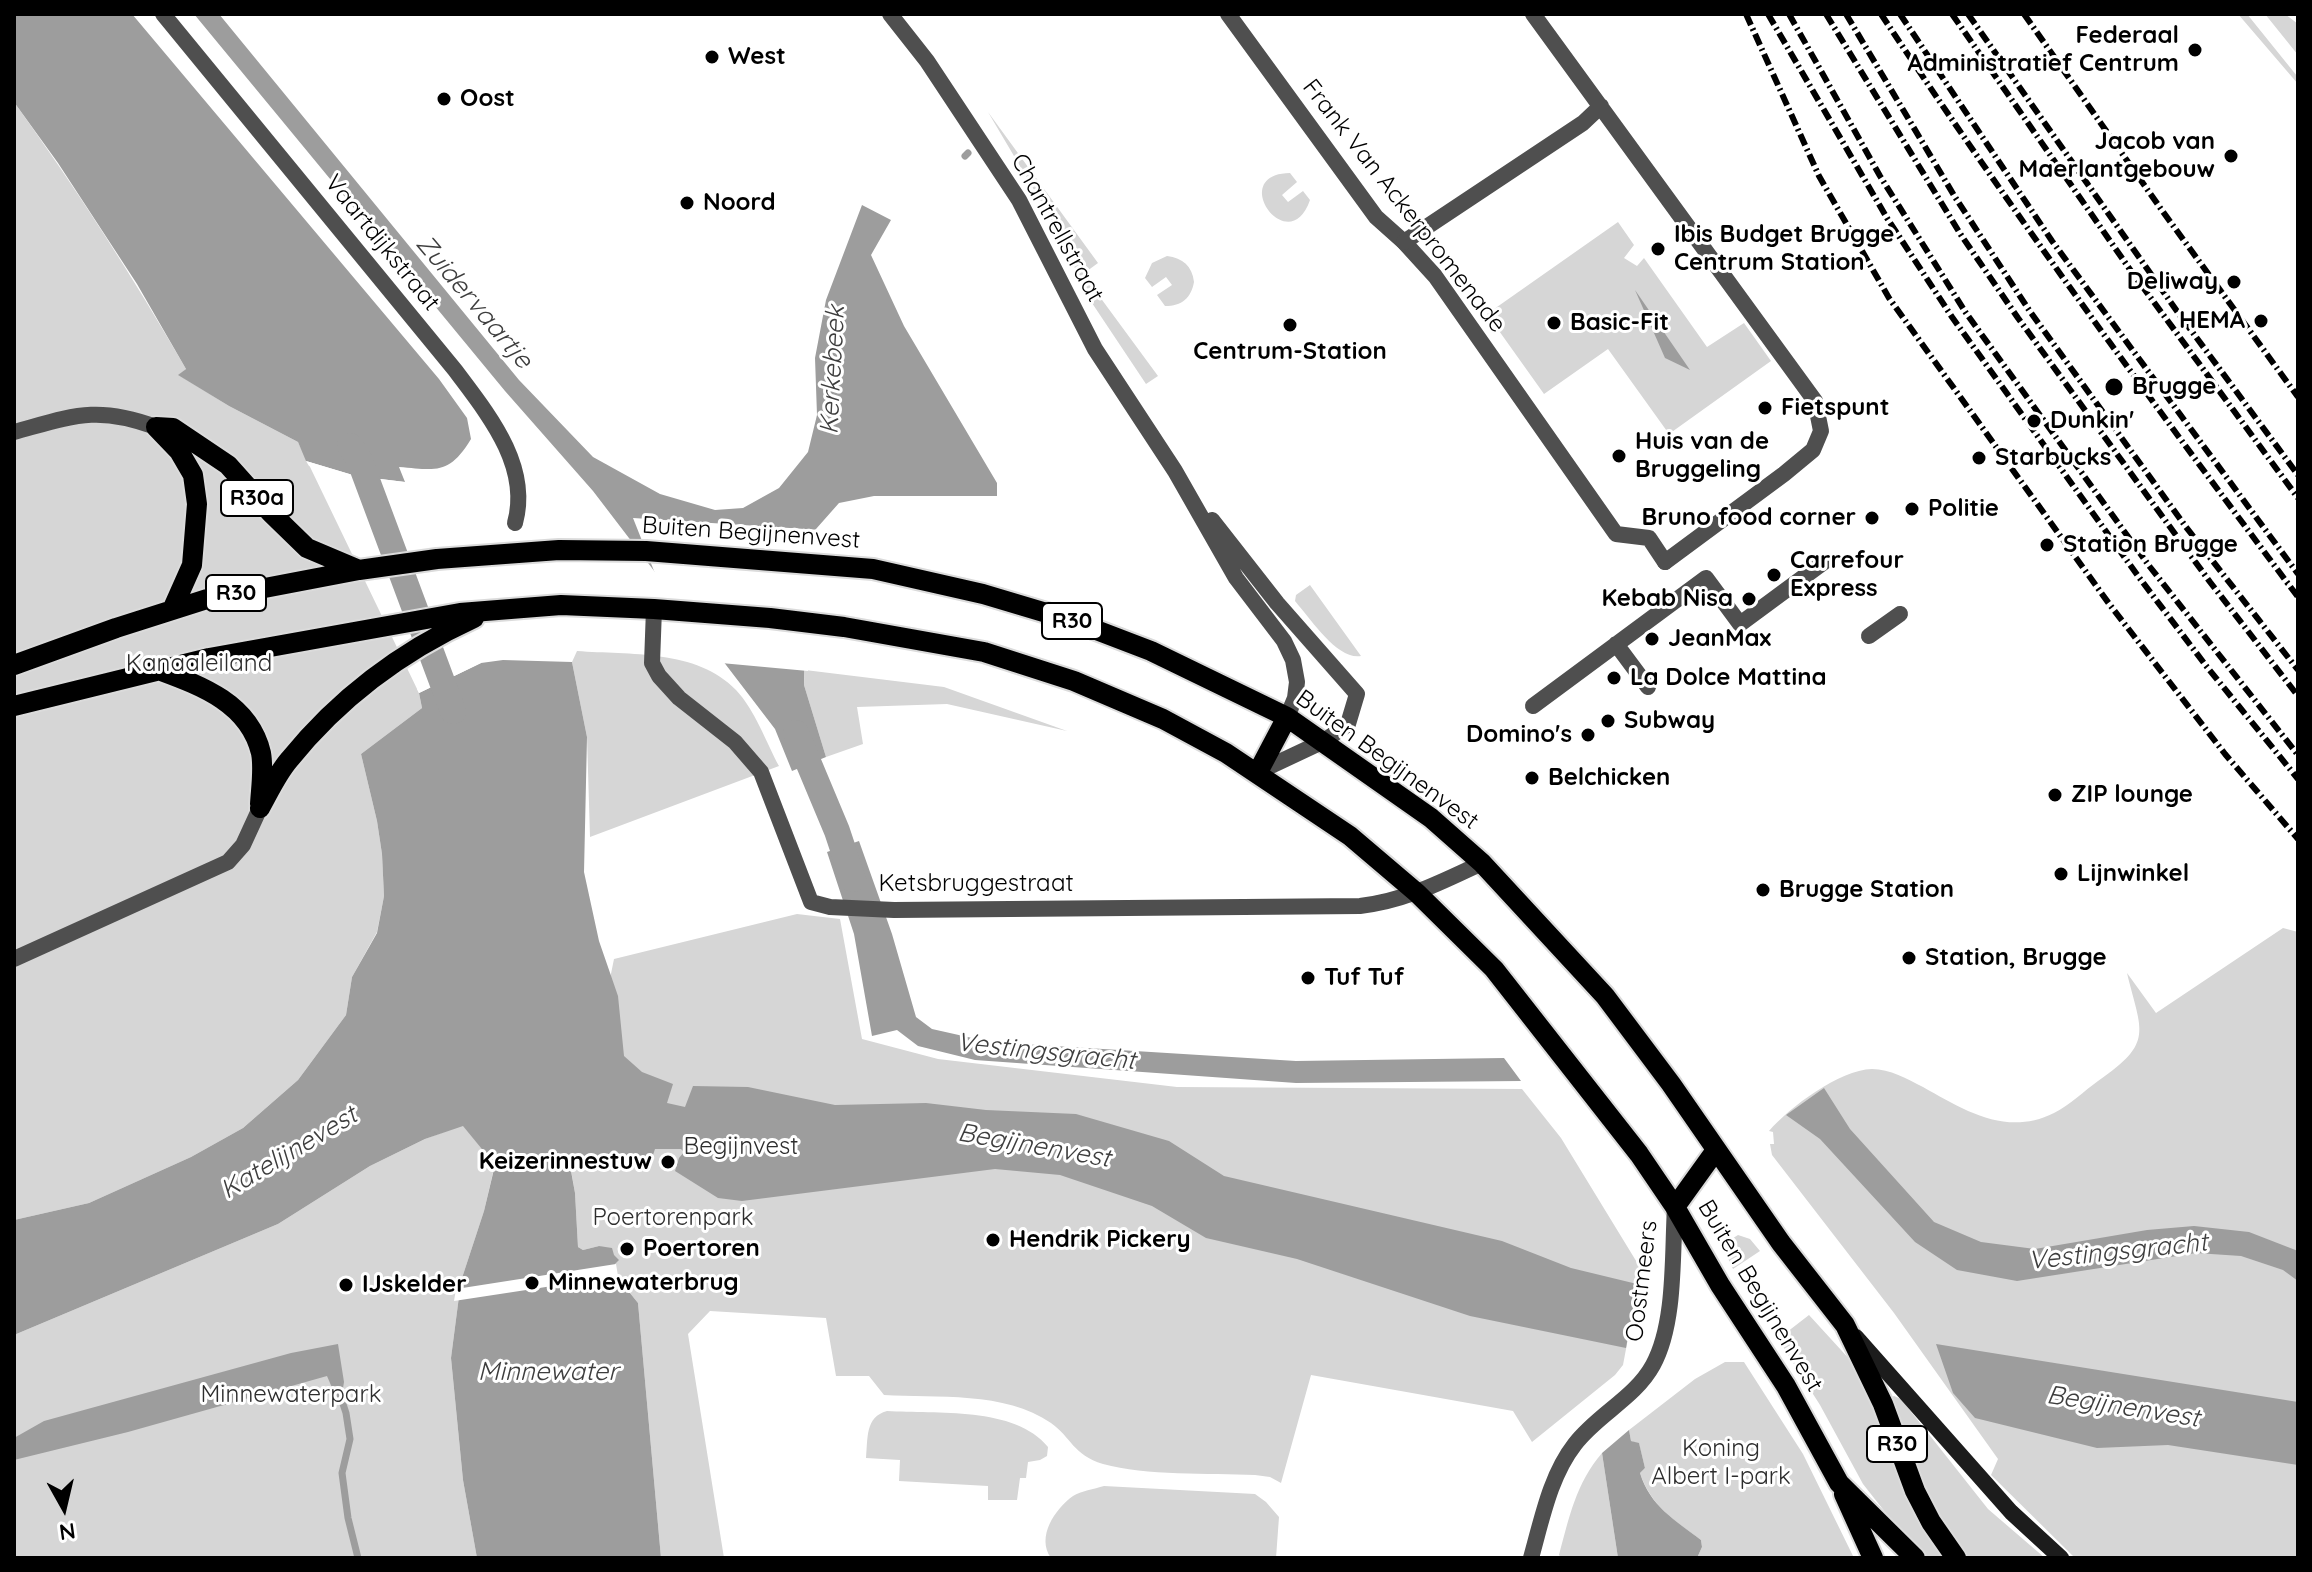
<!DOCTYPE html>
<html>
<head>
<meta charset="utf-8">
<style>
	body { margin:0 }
	#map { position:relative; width:2312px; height:1572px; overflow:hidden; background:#fff; font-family:Quicksand,sans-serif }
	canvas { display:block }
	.frame { position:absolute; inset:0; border:16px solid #000; pointer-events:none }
	.north { position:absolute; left:24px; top:1468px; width:80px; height:80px; -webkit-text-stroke:6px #fff; paint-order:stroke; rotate:172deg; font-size:22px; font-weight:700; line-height:32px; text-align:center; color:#000 }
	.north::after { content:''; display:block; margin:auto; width:28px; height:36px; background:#000; clip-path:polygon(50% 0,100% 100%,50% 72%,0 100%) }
</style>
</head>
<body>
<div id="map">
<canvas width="2312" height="1572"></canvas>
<div class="frame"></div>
<div class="north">N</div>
</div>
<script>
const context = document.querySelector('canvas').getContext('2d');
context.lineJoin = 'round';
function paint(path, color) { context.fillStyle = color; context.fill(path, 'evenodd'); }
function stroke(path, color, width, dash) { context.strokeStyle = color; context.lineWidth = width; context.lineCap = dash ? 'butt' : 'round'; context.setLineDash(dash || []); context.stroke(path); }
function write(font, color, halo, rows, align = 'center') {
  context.font = font + ' Quicksand,sans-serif'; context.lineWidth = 6; context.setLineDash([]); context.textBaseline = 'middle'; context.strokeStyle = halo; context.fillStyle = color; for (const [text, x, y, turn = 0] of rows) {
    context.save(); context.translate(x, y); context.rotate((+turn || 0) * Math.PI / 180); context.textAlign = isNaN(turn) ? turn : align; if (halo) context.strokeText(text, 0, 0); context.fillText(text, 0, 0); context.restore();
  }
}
paint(new Path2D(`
	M2238,14H2247L2297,76L2298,84Z
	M2265,14H2285L2298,24V55Z
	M14,102C76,188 133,277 186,369L179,375L229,406L298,442L419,693L422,708L361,754L377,821L382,854L384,896L377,932L352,977L346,1015L298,1080L243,1128L191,1157L89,1203L14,1220Z
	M988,112L1098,263L1083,274L1158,376L1146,384L1092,303L1050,217Z
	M1290,173L1297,182L1282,195L1288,202L1303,191L1310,200C1289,261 1226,174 1290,173Z
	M1618,222L1634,245L1624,258L1637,266L1644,258L1707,347L1744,323L1771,361L1669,434L1608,349L1544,394L1487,314Z
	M1167,256C1183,258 1192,266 1194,282C1191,298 1182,306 1165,306L1157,295L1172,285L1166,277L1152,287L1145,278L1152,263Z
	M1310,585L1361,656C1338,660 1313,622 1299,606L1295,601L1296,595Z
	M577,651C629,655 697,649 736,690C755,710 766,742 779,766L590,837L587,737L572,662Z
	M805,670L944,687L1067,731L947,704L857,707L863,744L826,757L804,685Z
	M797,914L840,919L862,1039L938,1059L1177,1087L1522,1089L1561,1138L1641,1269L1623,1365L1615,1375L1532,1442L1513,1411L1311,1375L1281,1483L1270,1477L1255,1475C1209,1473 1146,1476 1103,1464C1073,1455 1071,1437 1051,1423C1005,1391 936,1398 884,1395L869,1376H836L826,1318L710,1311L688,1334L724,1558H661L638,1303L617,1277L612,1252L599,1246L583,1250L578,1247L575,1193L571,1170L614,959Z
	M2283,928L2298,932V1558H2075L1991,1475L1998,1459L1894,1313L1772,1155L1770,1144H1774L1773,1132L1769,1131C1790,1107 1839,1070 1872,1069C1890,1069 1907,1079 1923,1087C1964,1110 2006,1137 2054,1113C2070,1105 2084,1091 2098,1081C2155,1042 2141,1032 2127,973L2156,1013Z
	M463,1125L495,1164L484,1211L461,1281L451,1358L463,1480L477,1558H14V1335L278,1224L370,1166L425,1139Z
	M1738,1235L1750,1239L1760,1251L1733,1269L1724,1250L1727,1242Z
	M1809,1315L1852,1362L1881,1422L1900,1479L1945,1558H1927L1885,1512L1863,1484L1820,1405L1778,1339Z
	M1725,1362H1744L1803,1454L1854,1558H1697L1702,1547L1701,1540C1674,1520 1651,1506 1640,1473L1645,1468L1639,1444L1631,1441L1629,1430L1695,1379Z
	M1894,1396L1901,1399L1988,1509L2045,1558H1965L1929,1503L1890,1398Z
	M887,1411C936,1414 1015,1406 1048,1447L1047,1456L1040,1460L1028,1462L1026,1478H1020L1017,1500H988V1486L899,1481L900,1460L866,1458C868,1438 865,1417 887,1411Z
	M1602,1453L1618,1558H1562L1559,1555C1569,1518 1576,1483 1602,1453Z
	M1104,1486L1255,1494L1266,1502L1279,1517L1276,1558L1198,1556L1184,1558H1051C1036,1537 1055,1509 1073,1496C1081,1491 1094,1489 1104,1486Z`), '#d6d6d6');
paint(new Path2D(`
	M14,14H132L439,379L467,418L471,439C449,475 437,470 399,467L405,482L356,476L306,461L298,442L229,406L178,375L186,369L137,284L58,163L14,102Z
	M194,14H219L519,380L593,457L660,494L715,510L743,508L779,488L808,452L817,415L815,358L826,300L862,205L891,220L871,255L904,326L997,483V496H874L839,503L816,529L807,590L804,685L826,757L792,771L775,729L593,491L505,391Z
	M1635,290L1690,370L1665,358Z
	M503,660L572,662L587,737L584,872L599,941L618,996L624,1056L642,1072L673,1084L667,1103L685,1107L693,1086L748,1087L835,1105L926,1103L986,1110L1076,1114L1169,1141L1224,1176L1502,1241L1571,1268L1637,1284L1626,1348L1470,1316L1297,1259L1206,1238L1152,1206L1060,1175L995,1169L742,1201L718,1198L675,1171L679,1158L684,1152L681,1149H655L649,1167C625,1167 605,1158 578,1162L571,1171L575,1193L578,1247L583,1250L599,1246L612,1248L614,1255L619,1260L615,1264L617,1277L638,1303L661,1558H477L463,1480L451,1358L461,1281L484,1211L495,1165L463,1126L425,1139L370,1166L278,1224L14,1335V1220L89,1203L191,1157L243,1128L298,1080L346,1015L352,977L377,933L384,896L382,854L377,821L361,754L422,708L419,693L481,663Z
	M859,841L892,934L916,1017L932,1029L990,1042L1296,1061L1504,1058L1521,1081L1296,1083L975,1060L918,1046L897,1030L872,1036L854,934L827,852Z
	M1824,1088L1850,1129L1934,1222L1981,1242L2035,1249L2147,1230L2194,1226L2249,1232L2298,1251V1281L2283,1270L2241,1256L2196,1253L2017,1281L1957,1270L1915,1242L1820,1139L1786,1115Z
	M338,1344L344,1382L343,1388L333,1390L327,1376L128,1432L14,1460V1438L44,1421L291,1353Z
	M1936,1344L2298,1402V1465L2168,1445L2097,1448L1975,1418L1953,1393Z
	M1629,1430L1631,1441L1639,1443L1645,1468L1640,1473C1650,1506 1675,1520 1701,1540L1702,1547L1697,1558H1618L1602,1453Z`), '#9d9d9d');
paint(new Path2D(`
	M306,461L356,476L405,482L407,486L355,480L309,466Z
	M633,518L821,530L811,591L808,671L721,663L658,581Z
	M480,659L481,663L419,693L417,689Z
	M616,1264L618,1276L454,1301L456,1289Z`), '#fff');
stroke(new Path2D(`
	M965,156L968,153
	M338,1389L346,1413L350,1439L342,1473L348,1518L358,1558`), '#9d9d9d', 7);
stroke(new Path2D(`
	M350,446L359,459L453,711
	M796,733L837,831L853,879`), '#9d9d9d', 26);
const primary = new Path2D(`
	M156,427L173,428L228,465L271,513L307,548L359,570
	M156,427L179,451L193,475L197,504L192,565L172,610
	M14,665L116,628L207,599L359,570L437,559L559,550L646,551L873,569L983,594L1070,620L1151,651L1287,717L1431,818L1482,863L1605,996L1671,1084L1781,1243L1845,1325L1883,1404L1915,1491L1931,1522L1956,1558
	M156,669C199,685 249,702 261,753C264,769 261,787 260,804
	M14,706L209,658L460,613L561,605L654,609L770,618L844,627L984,652L1074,681L1163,719L1226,753L1350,836L1417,893L1494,969L1639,1154L1675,1207L1720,1285L1786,1386L1839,1483L1915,1558
	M1258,772L1287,717
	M260,808C269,792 277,774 289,760C339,698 402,651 474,618
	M1675,1207L1716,1150
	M1844,1494L1873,1558`);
stroke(primary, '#dbdbdb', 24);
stroke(new Path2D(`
	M1228,14L1376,217L1404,242L1435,276L1616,534L1649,538L1665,562
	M1869,636L1900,614
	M1616,644L1648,687
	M1533,706L1706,578L1740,624L1824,562`), '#4f4f4f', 16);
stroke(new Path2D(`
	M163,14L455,370C487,413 531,465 515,523
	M890,14L927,61L1019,200L1095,349L1175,471L1236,578L1284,641L1293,660L1297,682L1295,698L1287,717
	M1533,14L1815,401L1821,431L1813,450L1784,474L1665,562
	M1404,242L1583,123L1601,106
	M1212,520L1277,603L1357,694L1348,724L1324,741L1258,772
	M654,609L652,663L659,676L679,698L735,742L761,772L811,902L830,907L894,910L1360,906C1405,901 1441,882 1482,863
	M1531,1558C1542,1519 1550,1476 1575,1444C1598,1414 1635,1398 1653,1365C1676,1323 1672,1254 1675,1207`), '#4f4f4f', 16);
stroke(new Path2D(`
	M14,432C73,416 96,405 156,427
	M14,959L228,862L243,845L260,808`), '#4f4f4f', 16);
stroke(new Path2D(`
	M1856,1337L2011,1512L2061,1558`), '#1c1c1c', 16);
stroke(primary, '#000', 20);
stroke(new Path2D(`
	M1746,14L1819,176L1889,298L2110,605L2225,754L2298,839
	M1768,14L1887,218L1952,317L2138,576L2207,667L2298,779
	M1789,14L1880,176L1966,313L2150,567L2298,755
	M1826,14L1961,235L2018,318L2210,582L2298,696
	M1846,14L1955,197L2029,310L2186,527L2298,670
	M1881,14C2013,214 2155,406 2298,597
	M1900,14L2052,241L2298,574
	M1952,14L2131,271L2298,498
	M1968,14L2179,314L2298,475
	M2024,14L2161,209L2298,397`), '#000', 6, [12, 4, 2, 4]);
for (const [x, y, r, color] of [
	[2195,50,8,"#000"],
	[712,57,8,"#000"],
	[444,99,8,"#000"],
	[2231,156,8,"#000"],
	[687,203,8,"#000"],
	[1658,249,8,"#000"],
	[2234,282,8,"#000"],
	[2261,321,8,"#000"],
	[1554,323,8,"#000"],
	[1290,325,8,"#000"],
	[2114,387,10,"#000"],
	[1765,408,8,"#000"],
	[2034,421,8,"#000"],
	[1619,456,8,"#000"],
	[1979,458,8,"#000"],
	[1912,509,8,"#000"],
	[1872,518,8,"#000"],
	[2047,545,8,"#000"],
	[1774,575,8,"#000"],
	[1749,599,8,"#000"],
	[1652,639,8,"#000"],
	[1614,678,8,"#000"],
	[1608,721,8,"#000"],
	[1588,735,8,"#000"],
	[1532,778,8,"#000"],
	[2055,795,8,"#000"],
	[2061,874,8,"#000"],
	[1763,890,8,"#000"],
	[1909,958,8,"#000"],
	[1308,978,8,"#000"],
	[668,1162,8,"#000"],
	[993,1240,8,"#000"],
	[627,1249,8,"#000"],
	[532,1283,8,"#000"],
	[346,1285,8,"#000"]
]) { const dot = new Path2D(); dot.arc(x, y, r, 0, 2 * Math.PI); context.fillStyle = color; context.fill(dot); stroke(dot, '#fff', 3); }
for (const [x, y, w] of [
	[257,498,72],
	[236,593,60],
	[1072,621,60],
	[1897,1444,60]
]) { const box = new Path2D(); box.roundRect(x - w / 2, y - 18, w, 36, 6); context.fillStyle = '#fff'; context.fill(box); stroke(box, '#000', 2); }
write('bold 22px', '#000', null, [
	["R30a",257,498],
	["R30",236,593],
	["R30",1072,621],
	["R30",1897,1444]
]);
write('bold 24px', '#000', '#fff', [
	["Federaal",2179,36,"right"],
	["Administratief Centrum",2179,64,"right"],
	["West",728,57],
	["Oost",460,99],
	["Jacob van",2215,142,"right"],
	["Maerlantgebouw",2215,170,"right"],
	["Noord",703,203],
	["Ibis Budget Brugge",1674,235],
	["Centrum Station",1674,263],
	["Deliway",2218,282,"right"],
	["HEMA",2245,321,"right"],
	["Basic-Fit",1570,323],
	["Centrum-Station",1290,352,"center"],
	["Brugge",2132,387],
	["Fietspunt",1781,408],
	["Dunkin'",2050,421],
	["Huis van de",1635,442],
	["Bruggeling",1635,470],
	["Starbucks",1995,458],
	["Politie",1928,509],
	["Bruno food corner",1856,518,"right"],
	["Station Brugge",2063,545],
	["Carrefour",1790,561],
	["Express",1790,589],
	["Kebab Nisa",1733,599,"right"],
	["JeanMax",1668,639],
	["La Dolce Mattina",1630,678],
	["Subway",1624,721],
	["Domino's",1572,735,"right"],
	["Belchicken",1548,778],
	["ZIP lounge",2071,795],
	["Lijnwinkel",2077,874],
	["Brugge Station",1779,890],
	["Station, Brugge",1925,958],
	["Tuf Tuf",1324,978],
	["Keizerinnestuw",652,1162,"right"],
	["Hendrik Pickery",1009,1240],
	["Poertoren",643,1249],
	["Minnewaterbrug",548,1283],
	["IJskelder",362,1285]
], 'left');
write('24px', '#000', '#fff', [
	["Frank Van Ackerpromenade",1404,206,52],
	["Chantrellstraat",1057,228,61],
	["Vaartdijkstraat",382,243,51],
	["Buiten Begijnenvest",751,533,4],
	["Buiten Begijnenvest",1387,760,36],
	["Ketsbruggestraat",976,884],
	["Oostmeers",1642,1281,-83],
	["Buiten Begijnenvest",1760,1296,59]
]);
write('24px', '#2d2d2d', '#fff', [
	["Kanaaleiland",199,664],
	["Begijnvest",741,1147],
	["Poertorenpark",673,1218],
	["Minnewaterpark",291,1395],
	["Koning",1721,1449],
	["Albert I-park",1721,1477]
]);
write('italic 26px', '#3e3e3e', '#fff', [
	["Zuidervaartje",474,302,50],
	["Kerkebeek",833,370,-87],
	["Vestingsgracht",1046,1052,6],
	["Begijnenvest",1034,1146,10],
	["Katelijnevest",289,1153,-31],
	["Vestingsgracht",2118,1252,-6],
	["Minnewater",548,1372],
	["Begijnenvest",2123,1407,9]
]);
</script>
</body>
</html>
